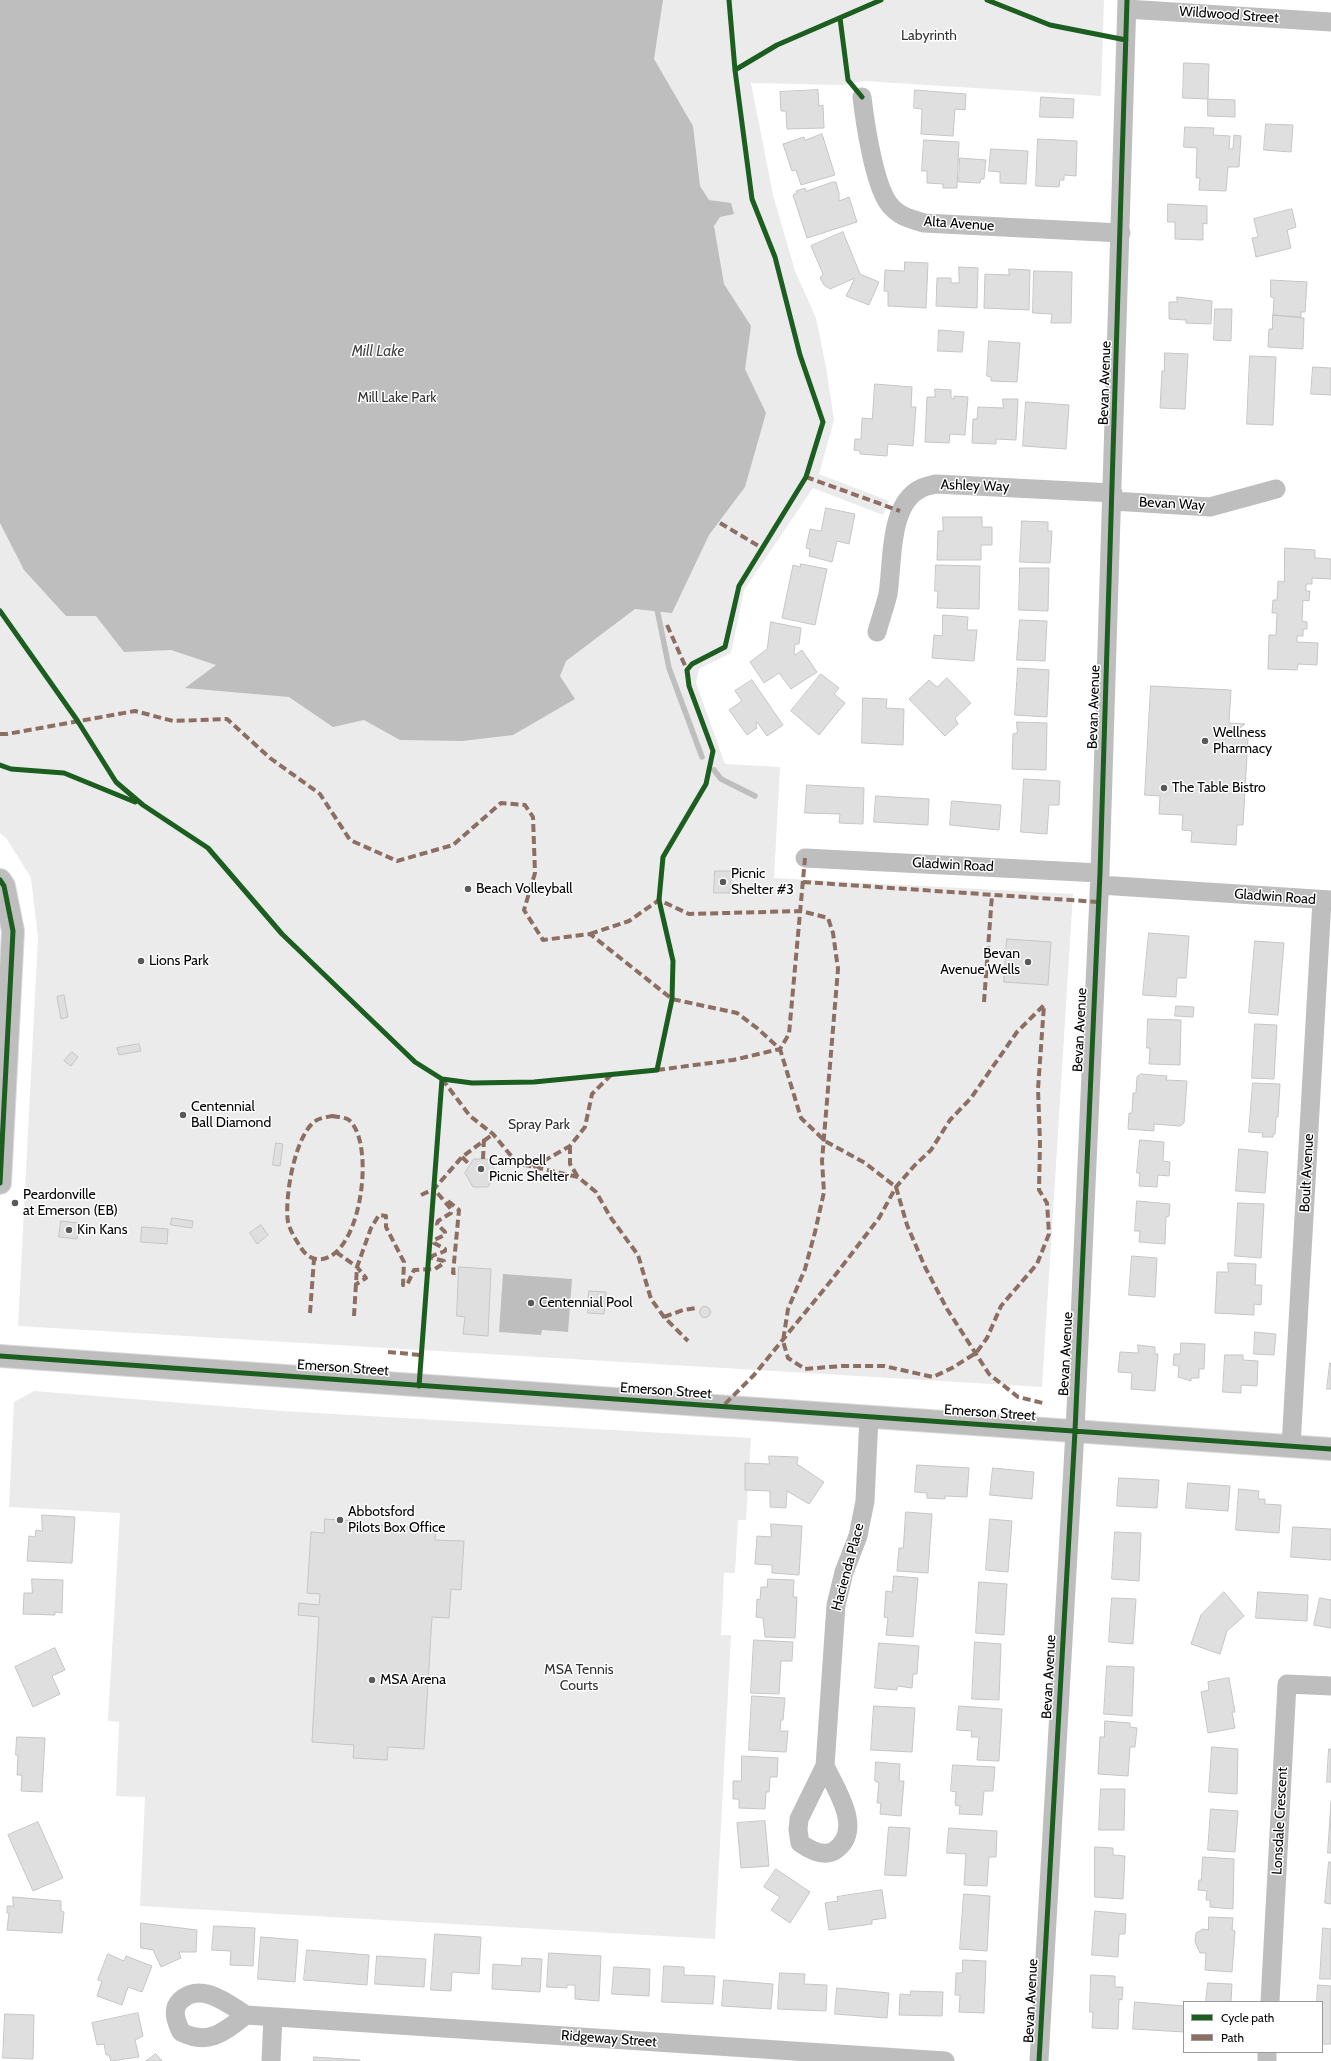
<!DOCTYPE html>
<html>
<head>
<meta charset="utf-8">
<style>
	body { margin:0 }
	#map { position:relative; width:1331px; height:2061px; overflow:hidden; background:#fff; font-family:Cabin,sans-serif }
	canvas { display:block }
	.legend { position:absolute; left:1183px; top:2001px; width:140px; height:52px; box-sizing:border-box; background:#fff; border:1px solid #999; margin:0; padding:5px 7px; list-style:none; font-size:12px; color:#000 }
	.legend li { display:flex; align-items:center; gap:8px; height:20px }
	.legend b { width:20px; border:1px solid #999 }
</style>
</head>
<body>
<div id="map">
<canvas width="1331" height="2061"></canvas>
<ul class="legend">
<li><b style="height:5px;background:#1b5e20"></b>Cycle path</li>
<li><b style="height:5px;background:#8d6e63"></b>Path</li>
</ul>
</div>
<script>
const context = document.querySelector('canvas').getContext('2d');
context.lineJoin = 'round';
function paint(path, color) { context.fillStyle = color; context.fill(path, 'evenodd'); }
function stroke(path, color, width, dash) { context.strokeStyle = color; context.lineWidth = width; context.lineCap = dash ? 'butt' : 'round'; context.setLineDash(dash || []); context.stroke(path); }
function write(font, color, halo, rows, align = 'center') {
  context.font = font + ' Cabin,sans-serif'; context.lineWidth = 3; context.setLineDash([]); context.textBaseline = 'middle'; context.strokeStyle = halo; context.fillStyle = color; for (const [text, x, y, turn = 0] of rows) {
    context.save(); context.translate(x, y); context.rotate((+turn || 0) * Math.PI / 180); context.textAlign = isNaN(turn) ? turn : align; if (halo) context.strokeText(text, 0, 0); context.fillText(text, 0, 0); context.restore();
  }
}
paint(new Path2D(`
	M0,0H1104L1101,96L864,81L844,85L751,83L773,195L795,271L816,318L826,367L834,420L819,474L889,501L883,515L813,488L744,590L731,653L699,669L696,683L725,764L780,767L774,878L1073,894L1042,1387L18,1326L38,938L31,878L7,839L0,833Z
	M34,1391L282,1411L751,1438L746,1520H738L735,1573H724L721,1635H731L715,1939L140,1906L145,1797L116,1796L119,1722L108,1721L120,1513L9,1507L14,1402Z`), '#ebebeb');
paint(new Path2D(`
	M0,0H663L654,59L693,126L700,186L709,200L731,203L734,214L720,217L714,226L724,284L751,326L745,369L766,413L745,487L709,535L672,613L635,609L566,661L560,676L575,699L513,735L462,741L400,740L364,720L333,727L289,697L185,688L216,665L171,650L124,652L96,616H66L24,570L0,523Z
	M503,1274L572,1279L568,1332L542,1330L541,1335L499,1332Z`), '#bebebe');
stroke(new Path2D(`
	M656,604L669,668L702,757
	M714,770L721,779L755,796`), '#bebebe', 5.5);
const building = new Path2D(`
	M1184,63L1209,64L1208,99L1183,98Z
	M818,90L819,106L823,105L824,128L787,129L786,111H781L780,92Z
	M915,90L966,94L965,110L955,109L953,136L921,134L922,109L914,108Z
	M1041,97L1074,99L1073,118L1040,117Z
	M1208,99L1235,100V117L1208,116Z
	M1266,124L1293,125L1291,152L1264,150Z
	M1185,127L1214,128L1213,135L1230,136L1229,149H1233L1234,135L1241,136L1239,167H1228L1226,191L1199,190L1200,178H1196L1197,148L1184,147Z
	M822,134L835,175L801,185L796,170L792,171L783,144L804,137L805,140Z
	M1038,139L1077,141L1076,176L1064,175V180H1060L1059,187L1036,186Z
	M924,140L959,142L957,188H943V184L927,183V171H922Z
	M991,149L1028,151L1026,184L1000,183V172L989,171Z
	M960,158L986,160L984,179H981L980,183L959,182Z
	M833,182H836L839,193V201L849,197L857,222L807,238L793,195L797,193L796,191L805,188L806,191Z
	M1168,204L1207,206V224L1203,223V240L1175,239V222H1168Z
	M1292,209L1296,227L1287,230L1291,248L1256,257L1252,238L1258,237L1254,219Z
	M843,232L860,274L879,282L869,305L846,296L855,278L830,289L824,285L820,278L823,274L811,246Z
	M905,262L928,263L926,308L888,306V291H884L885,270L904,271Z
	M959,267L978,268L977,308L936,306L937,278H951V283H959Z
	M1009,269L1030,270L1029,310L984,308L985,274L1009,275Z
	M1034,271L1072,272L1071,323H1051L1052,314L1033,313Z
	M1271,280L1307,282L1305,312H1301V317L1273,315L1274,298L1271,297Z
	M1177,297L1212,301L1211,324L1186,323V320L1169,319V302H1177Z
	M1215,309H1232L1231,341L1214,340Z
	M1273,315L1304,318L1303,349L1268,347L1269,329H1272Z
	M939,330L964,332L962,352L938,351Z
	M989,341L1020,343L1017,382L991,381V377L987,376Z
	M1165,353L1188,354L1185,409L1160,408L1162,371H1164Z
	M1250,356L1276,357L1273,425L1247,424Z
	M1313,367L1331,368V395L1311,394Z
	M875,384L912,387L911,407H916L913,446L888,444L887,456L860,454V451L854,450L855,439H861L862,418L872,419Z
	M935,389L951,390V398L954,399V396L968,397L965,435L950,434L949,443L925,442L927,397H935Z
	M1003,399H1018L1016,440L996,439V444L972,443L973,419H977L978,407L1003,408Z
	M1026,402L1069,405L1066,449L1023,446Z
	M826,508L855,514L849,544L837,541L832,562L809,556L810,549L806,548L810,529L821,531Z
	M943,517H982V527H992V545H981V560H937L938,531H943Z
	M1022,521L1048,522V531H1052L1050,563L1020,562Z
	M1285,548L1315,550V558L1331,559V579L1312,578V584H1306V591H1310L1309,601L1303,600L1302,621L1307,622V629H1303V636H1297V642L1318,643L1317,665L1298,664L1297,670L1268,669L1269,635H1276L1277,613H1272L1273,600H1277L1278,581L1284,582Z
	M801,564L827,569L815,625L782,618L793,565L800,567Z
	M936,565L980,566L979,609L937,608L938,591H935Z
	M1020,568H1049L1048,611L1019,610Z
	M943,615L968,617L967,630H977L974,661L932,658L934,635L942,636Z
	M1020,620L1047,621L1045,661L1017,660Z
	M771,622L801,628L799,644H795L794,653L795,655L802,650L817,672L791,689L779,673L764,683L750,662L767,649Z
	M1018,668L1049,670L1047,717L1015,715Z
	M821,674L839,688L834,694L845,703L819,735L791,711Z
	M947,678L971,703L955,718L958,724L945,736L909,699L929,680L937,687Z
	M752,680L783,725L767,736L757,722L756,725L757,728L747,735L729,710L742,701L735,691Z
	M1151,686L1231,690L1229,723L1245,724L1228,737L1248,738L1243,825H1237L1236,845L1191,842L1192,831L1182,830L1183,815L1159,814L1160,796L1145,795Z
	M863,698L887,699L886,708L904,709L903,745L862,743Z
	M1017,722L1047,723L1046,770L1012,769L1013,734L1017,733Z
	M1024,779L1060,781L1059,805H1049L1047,834L1021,832Z
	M807,785L864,788L863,824L839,823L840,814L805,813Z
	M876,796L929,799L928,825L874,822Z
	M952,801L1001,805L999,830L950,825Z
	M715,871H732L730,893H714Z
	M1149,933L1189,936L1186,978H1177L1176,997L1143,995Z
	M1007,939L1051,942L1048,985L1004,982Z
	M1255,941L1284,943L1278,1015L1249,1013Z
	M64,995L68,1017L61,1019L57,997Z
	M1176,1006L1194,1007L1193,1017L1175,1016Z
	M1148,1019L1181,1020L1180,1065L1149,1064L1150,1048H1147Z
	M1255,1024L1277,1025L1274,1079L1252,1078Z
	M139,1044L141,1051L119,1055L117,1048Z
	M72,1052L78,1057L71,1066L64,1061Z
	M1141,1074L1167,1076L1166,1080L1187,1081L1184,1123L1180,1126L1154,1124V1131L1128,1129L1129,1113H1132L1133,1093H1136L1137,1077Z
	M1253,1083L1280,1084L1278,1117H1276L1275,1134H1273V1137H1262L1263,1133L1249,1132Z
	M1140,1140L1164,1142L1163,1161L1170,1162L1169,1176L1158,1175L1157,1187L1139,1186L1140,1173H1137Z
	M276,1143L283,1144L280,1166L273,1165Z
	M1239,1149L1268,1152L1265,1193L1236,1191Z
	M474,1159H489L496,1173L488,1187H473L465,1173Z
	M1137,1201L1170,1204L1169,1216L1166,1217L1165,1244L1139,1242L1140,1231H1135Z
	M1238,1203L1264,1204L1261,1258L1235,1256Z
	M172,1218L193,1221L192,1228L171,1225Z
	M61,1221L79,1223L77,1239L59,1237Z
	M261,1225L268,1235L257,1244L250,1233Z
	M142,1227L168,1229L167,1244L141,1242Z
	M1132,1256L1157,1258L1155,1297L1129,1295Z
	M1228,1263L1256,1264L1255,1285H1262L1261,1305L1254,1304V1315L1215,1313L1217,1272H1228Z
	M459,1267L491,1269L488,1336L463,1334L465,1317L457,1316Z
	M589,1291L606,1292L604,1314L588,1313Z
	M699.5 1312a5.5 5.5 0 1 1 11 0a5.5 5.5 0 1 1-11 0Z
	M1255,1332L1276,1334L1274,1355L1254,1354Z
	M1181,1343L1205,1344L1204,1369H1199V1378H1191V1381L1178,1377L1179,1366L1173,1365L1174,1354H1180Z
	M1138,1345L1155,1347V1354H1158L1155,1391L1131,1389L1132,1373L1118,1372L1120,1352L1138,1353Z
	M1225,1355H1243V1360L1258,1361L1257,1386L1241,1385V1393L1223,1392Z
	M1330,1363L1331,1364V1389H1327Z
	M769,1456L798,1457L797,1464L824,1482L809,1504L787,1491L786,1508L770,1507V1491L745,1490V1463L769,1464Z
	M917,1465L969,1468L967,1497L945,1496V1499L927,1498V1493L915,1492Z
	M993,1468L1034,1472L1032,1499L990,1495Z
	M1119,1478L1159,1480L1157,1508L1117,1506Z
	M1188,1483L1230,1486L1228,1511L1186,1508Z
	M1239,1489L1259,1491L1258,1499H1265V1504L1281,1505L1279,1533L1236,1530Z
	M906,1512L932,1514L928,1573L897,1571L899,1548H903Z
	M42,1515L75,1517L72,1563L27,1561L29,1536L35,1537L36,1530L42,1531Z
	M325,1519L355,1521V1524L436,1528L435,1540L464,1541L461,1590L451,1589L449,1618L432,1617L424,1749L388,1747L387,1760L353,1758L354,1745L312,1742L319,1617L298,1615L299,1603L319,1605L320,1594L307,1593L311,1532L324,1533Z
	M990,1519L1012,1521L1008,1572L986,1570Z
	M771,1524L802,1526L799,1575L772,1573V1565L755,1564L757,1536L771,1537Z
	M1293,1527L1331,1529V1560L1291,1557Z
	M1115,1532L1141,1533L1139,1581L1112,1579Z
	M894,1576L918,1578L913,1637L886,1635L888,1618L884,1617L886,1591L892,1592Z
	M32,1579L63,1580L62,1613L55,1612V1615L23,1614L24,1593H32Z
	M768,1579L794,1580L793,1597H797L795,1638L765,1637L763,1618L756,1617L757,1599L760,1600L761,1587H767Z
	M979,1582L1007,1584L1004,1635L976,1633Z
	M1224,1592L1244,1616L1227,1631L1220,1654L1191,1644L1201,1615Z
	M1258,1592L1308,1595L1307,1621L1256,1618Z
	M1112,1598L1136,1599L1133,1644L1109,1642Z
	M1320,1598L1331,1600V1628L1314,1625Z
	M754,1640L793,1642L792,1661H781L779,1694L751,1693Z
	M975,1642L1001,1644L999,1700L972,1699Z
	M879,1643L919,1646L917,1674H913L912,1688L897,1686V1690L875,1688Z
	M55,1648L65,1670L52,1676L60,1694L33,1707L15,1667Z
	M1107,1666L1134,1667L1132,1716L1104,1714Z
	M1229,1678L1235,1712H1232L1235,1728L1208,1733L1201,1692L1209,1690L1208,1682Z
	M752,1696L785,1698L783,1720H781L780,1731H788L786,1752L749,1750Z
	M874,1706L915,1708L912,1752L871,1750Z
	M959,1706L1002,1709L999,1761L977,1760L979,1737H971L972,1731L957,1730Z
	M1105,1721L1130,1723V1727L1137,1728L1135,1747H1130L1128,1776L1098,1774L1100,1737H1104Z
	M17,1737L45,1738L42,1792L21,1791L22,1775H17L18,1755H16Z
	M1212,1747L1238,1749L1237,1794L1209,1792Z
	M1329,1749H1331V1782H1327Z
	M742,1756L778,1758L777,1777H770L769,1792H766L765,1809L739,1808V1799H733V1781H741Z
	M876,1762L900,1764L899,1781H904L901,1816L880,1814L881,1803H877L879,1783L875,1781Z
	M953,1765L995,1767L993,1791H984L982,1815L959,1814L960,1806L955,1805L956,1792L951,1791Z
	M1101,1789H1125L1124,1830H1099Z
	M1331,1802V1853H1328Z
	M1211,1809L1238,1811L1235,1852L1208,1850Z
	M765,1821L769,1866L741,1868L737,1823Z
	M38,1822L63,1878L33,1891L8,1835Z
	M889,1827L910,1828L906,1876L885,1875Z
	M949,1828L997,1831L996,1857H989L987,1886L964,1885L966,1854L947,1853Z
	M1095,1847L1113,1848V1855L1125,1856L1123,1899L1095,1897Z
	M1203,1857L1234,1859L1233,1909L1210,1907V1900H1206L1207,1891L1198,1890L1199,1880H1201Z
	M1329,1862H1331V1904L1325,1903Z
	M776,1869L810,1892L790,1923L771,1910L780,1897L764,1887Z
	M882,1890L886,1918L872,1920V1924L829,1930L825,1903L838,1901L837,1897Z
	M964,1894L990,1896L987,1951L960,1949Z
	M13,1897L61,1901V1911L64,1912L62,1933L7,1930L9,1913H7V1906H13Z
	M1095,1911L1126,1914L1125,1934H1119L1118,1957L1092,1955Z
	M1209,1917L1233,1918L1232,1930L1235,1931L1232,1972L1205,1970L1206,1953H1200L1195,1942L1196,1933L1203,1929L1208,1930Z
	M141,1923L197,1930L196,1952H179L181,1958L161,1967L153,1950L141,1948Z
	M214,1926L255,1928L253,1966L230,1965L231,1951L212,1950Z
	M1323,1928L1331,1929V1979H1320Z
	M435,1934L481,1937L479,1974L452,1972L451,1991L431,1990Z
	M261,1937L298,1940L295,1982L258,1979Z
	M307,1950L369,1955L367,1985L304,1980Z
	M549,1953L601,1956L599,2001L575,1999V1985H567V1988L547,1987Z
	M108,1954L124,1961L126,1956L152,1966L142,1992L128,1987L122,2005L97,1996L102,1981L98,1980Z
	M377,1956L426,1959L424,1987L375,1984Z
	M522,1958L542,1959L540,1992L492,1989L493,1964L521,1966Z
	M963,1960L986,1961L984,2013L959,2012L960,1995H955L956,1973H962Z
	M664,1966L684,1967V1975L715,1976L713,2004L662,2002Z
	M614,1967L650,1969L649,1996L612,1994Z
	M780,1973L805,1974L804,1984L827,1985L826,2011L778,2009Z
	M1091,1975L1115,1976V1987H1123L1122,2000L1119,1999L1118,2029L1092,2028L1093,2012H1090Z
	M724,1980L773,1984L771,2009L722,2006Z
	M1208,1983L1232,1984L1231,2002H1206Z
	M1318,1985L1331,1986V2044H1322V2002H1317Z
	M837,1988L889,1993L887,2018L835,2014Z
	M911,1991L943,1992L942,2016L899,2015L900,1994L910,1995Z
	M1135,2002L1184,2006V2032L1133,2029Z
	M138,2013L143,2036L135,2040L139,2057L111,2061L109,2055H106L104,2044L97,2045L92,2023Z
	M5,2014L34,2015L33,2059L3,2058Z
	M156,2054L162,2061H146Z
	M314,2057L360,2060V2061H314Z`);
paint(building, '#dfdfdf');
stroke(building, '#c6c6c6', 1);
const major = new Path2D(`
	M0,880L4,886L13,931L0,1183
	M0,1356L1331,1449`);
stroke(major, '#dbdbdb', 24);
stroke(new Path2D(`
	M1127,9L1331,22
	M862,97C865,123 874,184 889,204C898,216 910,219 924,223L1121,233
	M1113,501L1210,507L1276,489
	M877,632C880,620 885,607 888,594C893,563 888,503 922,488C926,486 932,485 936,484L1113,493
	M805,858L1100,873
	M1100,885L1331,900
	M1291,1446L1322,900
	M825,1766C836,1790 865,1831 834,1851C823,1857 810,1850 800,1843L798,1830L799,1819L825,1766L836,1605L844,1572L858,1536L865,1501L869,1417
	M1270,2002L1287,1684L1331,1686
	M246,2015C224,2032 209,2046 181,2032C177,2023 171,2010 180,2001C200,1981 227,2003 246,2015L945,2061
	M271,2061L273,2017
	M1039,2061L1075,1431L1100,873L1127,0
	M1267,2061V2052`), '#bebebe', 19);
stroke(major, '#bebebe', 22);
stroke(new Path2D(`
	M806,477L900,511
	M720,523L762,548
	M667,625L687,670
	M0,734H7L135,711L173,721L227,719L270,758L320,794L350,840L397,861L453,845L501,803L525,805L533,817L535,873L524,910L543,940L590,934L672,999L737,1013L757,1028L780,1049L801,1118L825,1141L865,1163L896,1187L907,1225L925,1267L947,1309L989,1374L1018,1397L1043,1403
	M803,882L1099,902
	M590,934L629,921L659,900L689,914L801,911L828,918L833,933L838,969L822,1161L824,1192L815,1232L805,1269L788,1309L783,1341L788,1358L805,1369L842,1366H884L933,1377L952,1368L976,1353L987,1338L1001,1306L1037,1264L1049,1234L1047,1203L1039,1190L1040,1142L1038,1089L1044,1005L1017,1032L971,1098L950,1120L931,1150L914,1166L896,1187L879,1218L830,1282L754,1375L722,1407
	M984,1002L992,895
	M657,1070L733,1060L780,1049L789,1034L805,858
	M442,1079L470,1116L493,1134L517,1163L578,1177L596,1192L611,1218L638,1255L651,1299L664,1317L688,1341
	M332,1116C337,1117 345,1117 349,1120C377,1144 360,1265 316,1259C309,1258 303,1252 300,1246C295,1239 290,1230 288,1222C284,1199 295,1132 317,1120C321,1118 327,1117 332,1116Z
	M570,1146V1164L578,1177
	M462,1157L470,1165
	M483,1159L484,1139
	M533,1167L570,1146L585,1127L592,1094L611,1075
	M421,1195L434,1189L462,1157L493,1134
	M448,1201L459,1210L453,1273H459
	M336,1252L357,1267L366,1278L355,1285
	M310,1313L314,1259
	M354,1316L357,1267L371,1228L379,1215L386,1216V1227L404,1262L403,1285H407L414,1270L435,1269L444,1263V1261L432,1258V1256L445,1251V1249L434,1243V1240L445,1235V1232L437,1224L438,1221L451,1213V1209L434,1189
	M664,1317L683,1310L697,1308
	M388,1352L421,1355`), '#8d6e63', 4, [8, 4]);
stroke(new Path2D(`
	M987,0L1050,25L1126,40
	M840,18L848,80L862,97
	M735,70L777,45L881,0
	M0,611L77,720L116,782L143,805L208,848L282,934L415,1062L442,1079L472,1083L534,1082L657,1070L672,999L673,961L659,900L663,857L706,784L713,751L689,686L687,670L692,664L725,647L739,586L806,477L823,422L800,355L775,257L752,199L735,70L729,0
	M0,765L11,769L64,773L135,802
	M0,880L4,886L13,931L0,1183
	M0,1356L1331,1449
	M419,1386L442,1079
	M1039,2061L1075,1431L1100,873L1127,0`), '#1b5e20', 5);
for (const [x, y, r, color] of [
	[1205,741,4,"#595959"],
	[1164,788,4,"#595959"],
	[723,882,4,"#595959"],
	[468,889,4,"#595959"],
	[141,961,4,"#595959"],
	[1028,962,4,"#595959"],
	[183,1115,4,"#595959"],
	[481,1169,4,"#595959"],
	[15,1203,4,"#595959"],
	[69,1230,4,"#595959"],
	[531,1303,4,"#595959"],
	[340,1520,4,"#595959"],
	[372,1680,4,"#595959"]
]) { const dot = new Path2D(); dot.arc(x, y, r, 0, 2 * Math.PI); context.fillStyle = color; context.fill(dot); stroke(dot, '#fff', 1.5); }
write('14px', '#000', '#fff', [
	["Wildwood Street",1229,15,4],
	["Alta Avenue",959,224,4],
	["Bevan Avenue",1105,383,-88],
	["Ashley Way",975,486,2],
	["Bevan Way",1172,504,3],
	["Bevan Avenue",1094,707,-88],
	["Gladwin Road",953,865,3],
	["Gladwin Road",1275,897,4],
	["Bevan Avenue",1080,1030,-87],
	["Boult Avenue",1307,1173,-87],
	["Bevan Avenue",1066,1354,-87],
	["Emerson Street",343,1368,4],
	["Emerson Street",666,1391,4],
	["Emerson Street",990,1413,4],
	["Hacienda Place",848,1567,-75],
	["Bevan Avenue",1049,1677,-87],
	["Lonsdale Crescent",1280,1821,-87],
	["Bevan Avenue",1031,2001,-87],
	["Ridgeway Street",609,2039,4]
]);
write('14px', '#323232', '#fff', [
	["Labyrinth",929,36],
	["Mill Lake Park",397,398],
	["Spray Park",539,1125],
	["MSA Tennis",579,1670],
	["Courts",579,1686]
]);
write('14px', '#000', '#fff', [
	["Wellness",1213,733],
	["Pharmacy",1213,749],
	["The Table Bistro",1172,788],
	["Picnic",731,874],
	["Shelter #3",731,890],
	["Beach Volleyball",476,889],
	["Bevan",1020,954,"right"],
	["Avenue Wells",1020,970,"right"],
	["Lions Park",149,961],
	["Centennial",191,1107],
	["Ball Diamond",191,1123],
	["Campbell",489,1161],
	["Picnic Shelter",489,1177],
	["Peardonville",23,1195],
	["at Emerson (EB)",23,1211],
	["Kin Kans",77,1230],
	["Centennial Pool",539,1303],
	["Abbotsford",348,1512],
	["Pilots Box Office",348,1528],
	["MSA Arena",380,1680]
], 'left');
write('italic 15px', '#434343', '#fff', [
	["Mill Lake",378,352]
]);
</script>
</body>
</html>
